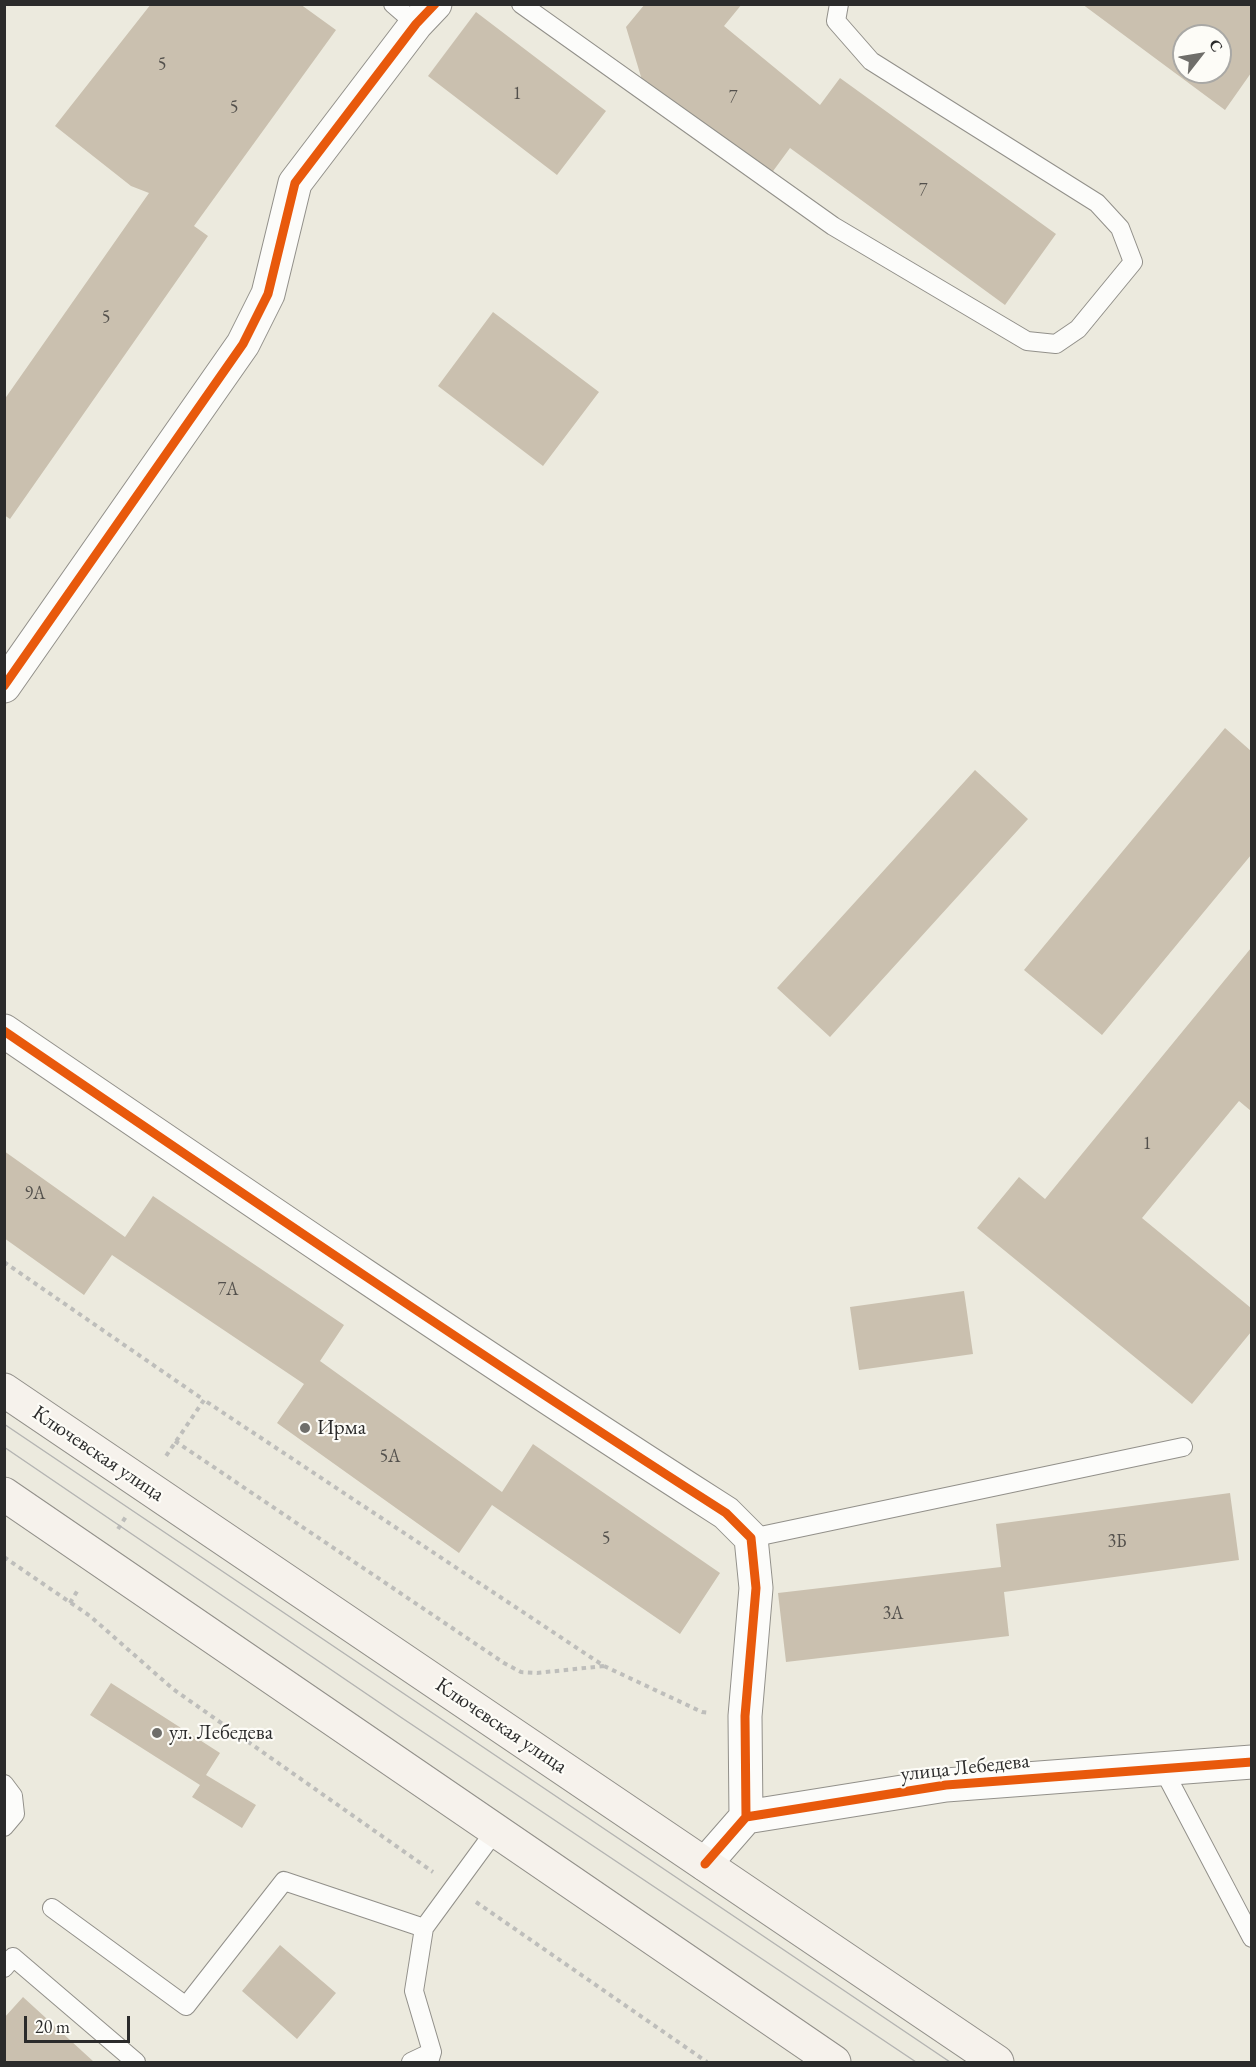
<!DOCTYPE html>
<html>
<head>
<meta charset="utf-8">
<style>
	body { margin:0 }
	#map { position:relative; width:1256px; height:2067px; overflow:hidden; background:#eceade; font-family:"EB Garamond",serif }
	canvas { display:block }
	.frame { position:absolute; inset:0; border:6px solid #2b2b2b; pointer-events:none }
	.north { position:absolute; left:1172px; top:24px; width:60px; height:60px; box-sizing:border-box; background:#fdfcf7; border:2px solid #a9a8a5; border-radius:50%; rotate:59deg; font-size:16px; font-weight:700; line-height:24px; text-align:center; color:#2b2b2b }
	.north::after { content:''; display:block; margin:auto; width:21px; height:27px; background:#6f6e6a; clip-path:polygon(50% 0,100% 100%,50% 72%,0 100%) }
	.scale { position:absolute; left:24px; top:2016px; width:106px; height:27px; box-sizing:border-box; border:3px solid #2b2b2b; border-top:0; padding-left:8px; font-size:18px; line-height:21px; white-space:nowrap; color:#2b2b2b; -webkit-text-stroke:4px #fdfcf7; paint-order:stroke }
</style>
</head>
<body>
<div id="map">
<canvas width="1256" height="2067"></canvas>
<div class="frame"></div>
<div class="north">С</div>
<div class="scale">20 m</div>
</div>
<script>
const context = document.querySelector('canvas').getContext('2d');
context.lineJoin = 'round';
function paint(path, color) { context.fillStyle = color; context.fill(path, 'evenodd'); }
function stroke(path, color, width, dash) { context.strokeStyle = color; context.lineWidth = width; context.lineCap = dash ? 'butt' : 'round'; context.setLineDash(dash || []); context.stroke(path); }
function write(font, color, halo, rows, align = 'center') {
  context.font = font + ' "EB Garamond",serif'; context.lineWidth = 4.5; context.setLineDash([]); context.textBaseline = 'middle'; context.strokeStyle = halo; context.fillStyle = color; for (const [text, x, y, turn = 0] of rows) {
    context.save(); context.translate(x, y); context.rotate((+turn || 0) * Math.PI / 180); context.textAlign = isNaN(turn) ? turn : align; if (halo) context.strokeText(text, 0, 0); context.fillText(text, 0, 0); context.restore();
  }
}
paint(new Path2D(`
	M151,4H300L336,30L194,226L208,236L10,519L4,515V400L149,193L131,186L55,126Z
	M645,4H742L724,26L820,105L840,78L1056,234L1005,305L790,148L768,178L645,90L626,27Z
	M1082,4H1251V73L1225,110ZM1184,36H1220V72H1184Z
	M476,12L606,111L557,175L428,76Z
	M493,312L599,392L543,466L438,386Z
	M1225,728L1251,751V855L1102,1035L1024,970Z
	M975,770L1028,819L830,1037L777,988Z
	M1251,948V1111L1239,1101L1142,1218L1251,1308V1332L1192,1404L977,1228L1019,1177L1045,1199Z
	M4,1151L125,1237L153,1196L344,1325L320,1361L502,1492L533,1444L720,1573L680,1634L492,1505L459,1553L277,1423L304,1384L112,1255L84,1295L4,1238Z
	M964,1291L973,1354L859,1370L850,1307Z
	M1230,1493L1239,1560L1004,1592L1009,1636L786,1662L778,1593L1001,1567L996,1524Z
	M111,1683L220,1753L206,1775L256,1805L242,1828L192,1797L200,1785L90,1715Z
	M280,1945L336,1993L297,2039L242,1991Z
	M23,1997L94,2062H4V2018Z`), '#cac0af');
const lane = new Path2D(`
	M393,4L416,24
	M521,4L833,226L1027,341L1056,344L1078,329L1133,262L1120,228L1097,203L871,61L836,21L839,4
	M751,1538L1183,1447
	M1163,1769L1252,1938
	M4,1784L13,1796L15,1814L4,1827
	M52,1908L186,2006L284,1881L424,1928
	M4,1968L13,1957L136,2062
	M411,2062L432,2052
	M429,2062L432,2052L414,1991L424,1928L495,1831`);
const street = new Path2D(`
	M4,686L243,344L268,294L295,183L416,24L435,4
	M4,1031C243,1194 482,1357 726,1513L751,1538L756,1588L745,1716L746,1817
	M705,1864L746,1817L946,1785L1252,1762`);
const secondary = new Path2D(`
	M4,1390L997,2062
	M4,1494L834,2062`);
stroke(lane, '#92908a', 20);
stroke(street, '#92908a', 35);
stroke(secondary, '#92908a', 35);
stroke(new Path2D(`
	M4,1262L204,1400L164,1459
	M175,1441L504,1663L521,1672L537,1673L604,1666L204,1400
	M118,1529L127,1515
	M4,1557L90,1616L173,1689L433,1872
	M70,1603L79,1588
	M604,1666L702,1712L710,1713
	M476,1902L707,2062`), '#bebebb', 4, [4.5, 4.5]);
stroke(lane, '#fcfcfa', 18);
stroke(street, '#fcfcfa', 33);
stroke(secondary, '#f6f2ec', 33);
stroke(new Path2D(`
	M4,1424L950,2062
	M4,1447L402,1718L916,2062`), '#b4b4b2', 1.5);
stroke(new Path2D(`
	M4,686L243,344L268,294L295,183L416,24L435,4
	M4,1031C243,1194 482,1357 726,1513L751,1538L756,1588L745,1716L746,1817
	M705,1864L746,1817L946,1785L1252,1762`), '#e8590c', 9);
for (const [x, y, r, color] of [
	[305,1428,6,"#6f6e6a"],
	[157,1733,6,"#6f6e6a"]
]) { const dot = new Path2D(); dot.arc(x, y, r, 0, 2 * Math.PI); context.fillStyle = color; context.fill(dot); stroke(dot, '#fdfcf7', 2); }
write('18px', '#53504c', null, [
	["5",162,65],
	["1",517,94],
	["7",733,98],
	["5",234,108],
	["7",923,191],
	["5",106,318],
	["1",1147,1144],
	["9А",35,1194],
	["7А",228,1290],
	["5А",390,1457],
	["5",606,1539],
	["3Б",1117,1542],
	["3А",893,1614]
]);
write('21px', '#2b2b2b', '#fdfcf7', [
	["Ирма",317,1428],
	["ул. Лебедева",169,1733]
], 'left');
write('21px', '#2b2b2b', '#fdfcf7', [
	["Ключевская улица",98,1454,34],
	["Ключевская улица",501,1726,34],
	["улица Лебедева",965,1768,-6]
]);
</script>
</body>
</html>
